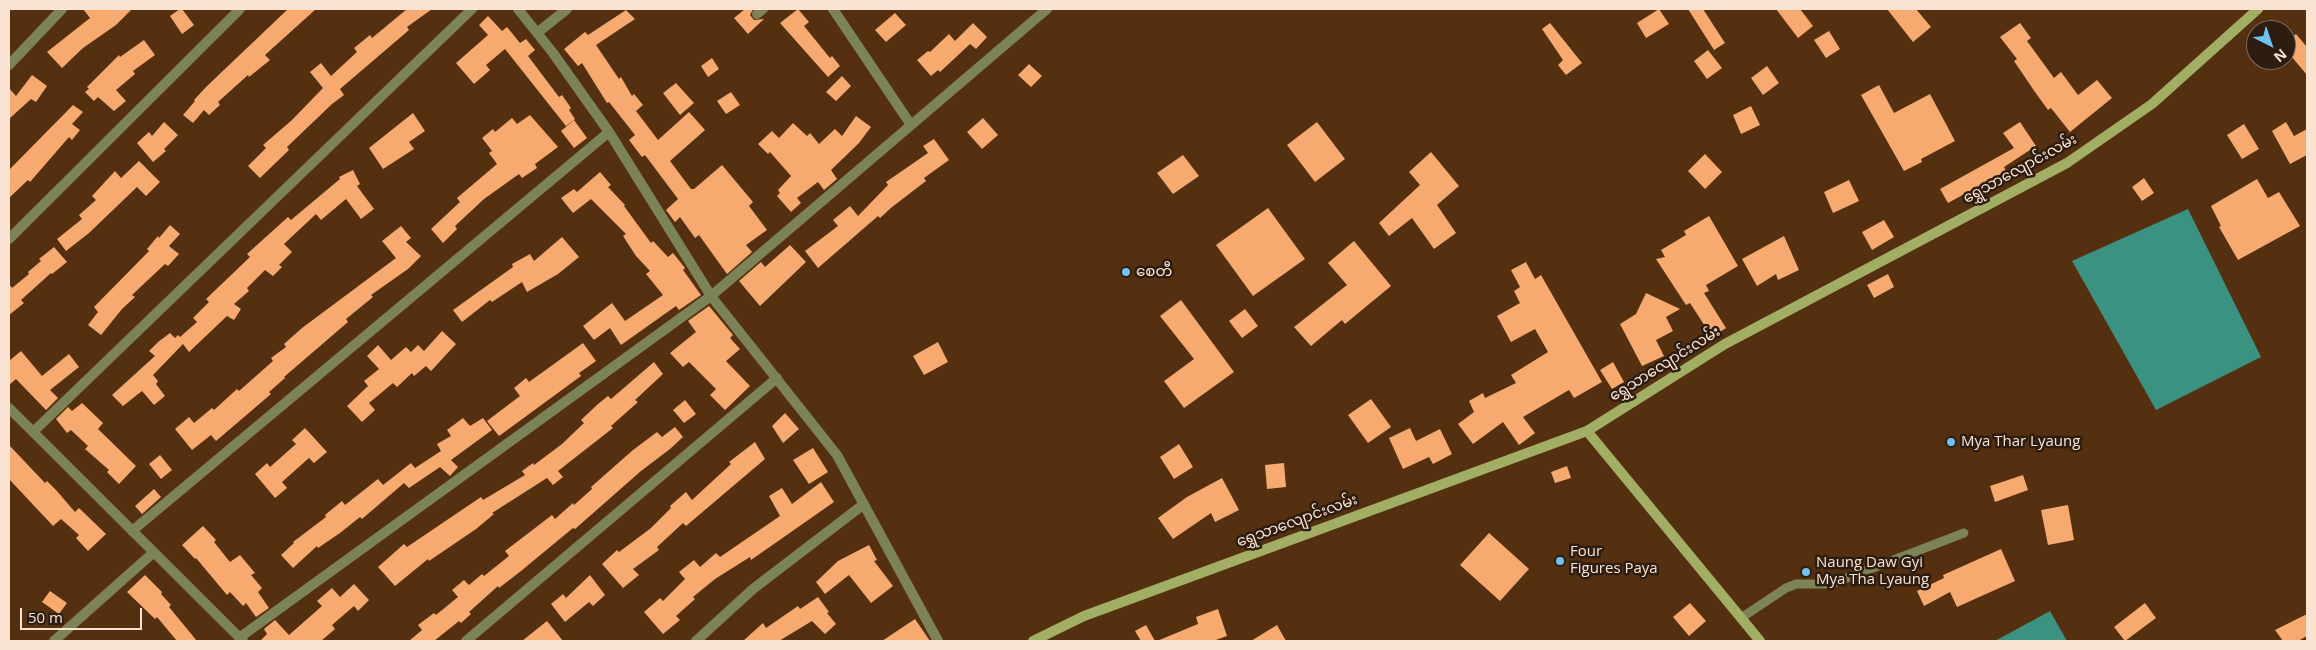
<!DOCTYPE html>
<html>
<head>
<meta charset="utf-8">
<style>
	body { margin:0 }
	#map { position:relative; width:2316px; height:650px; overflow:hidden; background:#543011; font-family:"Open Sans",sans-serif }
	canvas { display:block }
	.frame { position:absolute; inset:0; border:10px solid #fbe3d3; pointer-events:none }
	.north { position:absolute; left:2246px; top:20px; width:50px; height:50px; box-sizing:border-box; background:#2d1d10; border:1px solid #7f6c5e; border-radius:50%; rotate:139deg; font-size:14px; font-weight:700; line-height:20px; text-align:center; color:#fbe3d3 }
	.north::after { content:''; display:block; margin:auto; width:18px; height:22px; background:#70c2f4; clip-path:polygon(50% 0,100% 100%,50% 72%,0 100%) }
	.scale { position:absolute; left:20px; top:608px; width:122px; height:22px; box-sizing:border-box; border:2px solid #fbe3d3; border-top:0; padding-left:6px; font-size:15px; line-height:18px; white-space:nowrap; color:#fbe3d3; -webkit-text-stroke:4px #2d1d10; paint-order:stroke }
</style>
</head>
<body>
<div id="map">
<canvas width="2316" height="650"></canvas>
<div class="frame"></div>
<div class="north">N</div>
<div class="scale">50 m</div>
</div>
<script>
const context = document.querySelector('canvas').getContext('2d');
context.lineJoin = 'round';
function paint(path, color) { context.fillStyle = color; context.fill(path, 'evenodd'); }
function stroke(path, color, width, dash) { context.strokeStyle = color; context.lineWidth = width; context.lineCap = dash ? 'butt' : 'round'; context.setLineDash(dash || []); context.stroke(path); }
function write(font, color, halo, rows, align = 'center') {
  context.font = font + ' "Open Sans","Noto Sans Myanmar",sans-serif'; context.lineWidth = 5; context.setLineDash([]); context.textBaseline = 'middle'; context.strokeStyle = halo; context.fillStyle = color; for (const [text, x, y, turn = 0] of rows) {
    context.save(); context.translate(x, y); context.rotate((+turn || 0) * Math.PI / 180); context.textAlign = isNaN(turn) ? turn : align; if (halo) context.strokeText(text, 0, 0); context.fillText(text, 0, 0); context.restore();
  }
}
paint(new Path2D(`
	M2188,209L2261,357L2156,410L2072,261Z
	M2050,611L2067,641H1995Z`), '#3b9280');
paint(new Path2D(`
	M83,9H132L116,25L83,48L62,68L47,52L90,18Z
	M180,9H182L194,25L182,34L170,16Z
	M288,9H316L265,55L270,60L249,77L248,75L218,102L220,105L209,115L204,110L193,123L183,115L195,101L194,100L206,87Z
	M407,9H432L407,27L409,30L340,89L344,95L332,104L287,147L289,150L260,178L248,166L266,148L263,145L292,120L323,88L310,72L321,63L331,76L357,52L354,48L370,35L372,38Z
	M745,9H753L750,15L754,20L764,19L748,34L734,18Z
	M798,9L809,22L804,26L830,58L832,56L840,66L828,77L780,23Z
	M1659,9L1669,24L1646,38L1637,23Z
	M1688,9H1703L1725,43L1714,50Z
	M1776,9H1800L1813,26L1798,38Z
	M1887,9H1916L1931,27L1913,42Z
	M626,10L635,19L596,45L619,79L621,77L632,96L634,94L643,105L636,111L658,140L689,112L705,130L670,161L691,189H694L722,165L753,202L749,206L767,230L746,245L752,252L727,274L699,235L695,238L680,217L675,222L666,210L678,199L645,155L642,157L629,140L635,135L609,102L607,103L582,63L578,66L564,49L585,32L588,35Z
	M895,13L906,25L886,42L875,30Z
	M488,16L502,31L507,27L520,43L526,39L535,50L528,56L559,97L562,95L571,108L569,110L575,119L566,126L505,49L486,65L490,70L474,84L456,63L488,35L479,25Z
	M973,23L987,37L976,49L970,44L940,72L938,70L931,76L917,60L928,51L930,52L949,34L955,41Z
	M1550,23L1582,63L1566,75L1558,65L1563,60L1542,29Z
	M2020,23L2031,38L2027,41L2054,78L2061,72L2078,95L2097,80L2112,98L2070,132L2051,108L2048,110L2035,92L2014,61L2017,59L2000,37Z
	M1829,31L1840,49L1826,58L1814,40Z
	M2296,34L2307,47V75L2286,50V42Z
	M144,40L155,55L133,71L135,74L116,90L126,101L114,111L98,97L94,101L85,92L89,89L87,87L119,55L120,57Z
	M1708,50L1722,68L1707,79L1694,61Z
	M712,58L719,69L708,77L701,66Z
	M1029,64L1042,76L1031,87L1018,75Z
	M1767,66L1779,83L1763,95L1751,78Z
	M32,75L47,86L36,102L31,99L9,119V88L16,96Z
	M842,76L851,86L836,101L826,92Z
	M676,83L694,103L680,115L663,93Z
	M1879,85L1894,113L1930,94L1955,141L1921,159L1922,162L1904,171L1861,95Z
	M731,92L740,105L726,114L717,101Z
	M73,105L83,112L72,124L80,130L72,140L69,137L30,182L28,180L9,198V170Z
	M1751,106L1760,125L1741,134L1733,115Z
	M413,113L425,131L409,142L414,149L383,169L369,148Z
	M530,115L558,147L535,164L537,168L522,178L519,174L484,199L455,226L457,229L443,243L431,229L460,202L457,198L497,164L489,153L492,151L482,138L493,129L495,132L512,118L517,124Z
	M856,116L871,127L859,143L831,170L837,179L824,190L818,182L797,198L801,203L791,212L777,196L780,193L778,190L791,176L770,152L768,154L758,144L772,131L779,138L793,123L807,136L810,133L819,144L835,129L842,136Z
	M983,118L998,135L982,149L967,132Z
	M574,120L587,138L574,148L561,131Z
	M164,122L178,135L164,149L166,151L153,162L137,143L149,132L152,136Z
	M1317,122L1345,159L1315,182L1287,145Z
	M2020,122L2036,146L2004,167L2006,171L1948,203L1940,189L2014,148L2003,133Z
	M2286,122L2294,136L2307,129V155L2290,164L2272,131Z
	M2244,124L2259,149L2242,159L2227,135Z
	M934,139L949,160L924,178L926,181L892,207L880,218L878,216L818,268L805,251L838,226L833,220L850,206L858,216L888,185L886,182L928,153L923,146Z
	M1431,152L1459,186L1437,205L1456,233L1434,249L1412,218L1389,236L1379,223L1420,185L1409,172Z
	M1705,154L1722,172L1705,189L1688,171Z
	M1183,155L1199,176L1173,194L1157,173Z
	M139,161L160,182L146,196L137,187L89,233L66,251L57,239L82,219L79,215L96,200L92,196L115,171L121,178Z
	M353,170L360,184L357,186L374,209L361,219L346,199L321,220L316,214L284,244L292,252L279,265L282,267L273,276L265,270L247,288L249,291L234,304L241,309L234,320L227,316L189,352L183,344L153,375L158,381L156,384L165,396L154,405L142,391L123,406L112,395L155,356L149,351L158,342L170,333L175,338L178,335L180,337L197,322L193,318L209,302L206,299L250,257L247,254L288,217L291,220L340,179L339,177Z
	M600,172L611,185L608,187L625,205L624,206L651,243L653,241L668,257L673,253L685,268L683,270L701,295L679,310L676,306L621,345L610,328L594,340L583,326L612,303L625,321L663,295L646,274L650,271L636,256L623,236L626,234L591,199L573,213L561,198L574,189L577,192Z
	M2144,178L2154,193L2142,201L2132,187Z
	M2257,179L2268,198L2279,192L2300,226L2238,260L2219,227L2221,226L2211,206Z
	M1849,180L1859,201L1833,213L1824,192Z
	M1268,208L1305,259L1253,296L1216,245Z
	M1709,216L1738,266L1706,285L1709,291L1704,293L1726,328L1712,337L1690,303L1686,305L1656,259L1665,257L1661,250L1686,235L1684,231Z
	M1884,220L1894,237L1872,250L1862,232Z
	M170,225L180,234L169,246L179,254L168,266L165,264L132,295L135,297L122,309L101,335L88,325L98,312L94,307L149,251L147,249L158,236L159,238Z
	M401,226L411,238L406,242L421,256L408,269L371,295L373,297L346,319L348,322L284,377L285,378L269,392L271,394L216,441L211,435L192,450L175,429L189,417L194,423L212,408L214,410L237,389L239,391L273,361L271,358L286,347L284,344L302,328L396,258L382,241Z
	M1784,236L1799,270L1778,280L1776,274L1757,286L1742,259Z
	M562,237L579,257L558,274L527,292L522,282L492,302L490,300L462,322L453,310L513,267L512,264L530,254L534,261Z
	M1354,241L1391,286L1345,324L1342,320L1311,346L1294,327L1347,285L1328,263Z
	M790,245L806,262L760,306L739,281L761,262L765,267Z
	M54,247L67,262L52,274L51,273L21,300L24,303L9,315V284L12,288L29,274L28,272L41,261L39,259Z
	M1526,262L1535,279L1541,275L1602,382L1574,398L1569,390L1523,417L1535,433L1519,445L1503,422L1473,444L1458,424L1474,412L1469,401L1483,393L1485,398L1516,383L1511,375L1548,352L1535,329L1511,342L1497,316L1520,303L1514,291L1520,287L1511,270Z
	M1888,274L1894,287L1874,298L1867,285Z
	M1646,293L1680,309L1666,317L1673,331L1656,340L1664,356L1642,366L1620,324L1636,314Z
	M1181,300L1234,372L1184,408L1164,381L1194,359L1160,316Z
	M709,306L733,335L730,338L740,349L726,361L750,386L725,410L710,395L716,389L689,362L683,367L670,353L696,332L688,321Z
	M1245,309L1258,326L1242,338L1229,321Z
	M442,331L456,344L431,371L426,366L414,376L412,373L397,387L393,383L369,403L375,410L362,422L347,406L368,386L364,381L379,369L367,356L378,345L391,360L406,347L411,352L418,345L424,351Z
	M938,342L948,362L924,375L913,356Z
	M583,343L596,361L579,373L581,376L499,436L487,421L520,396L514,388L526,378L529,382Z
	M21,351L42,376L69,354L79,367L50,390L58,398L46,410L16,379L9,385V361Z
	M654,362L663,374L635,400L638,402L611,426L613,428L558,471L563,477L553,485L547,478L492,513L494,514L476,529L429,561L428,559L395,586L378,567L404,544L407,547L481,497L483,500L525,475L522,471L533,463L534,465L562,444L584,423L581,420L598,404L608,396L611,399Z
	M1613,362L1624,382L1612,389L1600,370Z
	M1371,399L1391,427L1368,443L1348,415Z
	M685,400L696,414L684,423L673,410Z
	M82,403L103,423L98,429L136,466L119,484L107,472L109,470L85,449L88,446L71,430L67,433L56,419L68,407L72,411Z
	M785,413L799,429L783,443L772,426Z
	M463,418L470,426L483,418L492,430L451,460L458,467L450,476L440,467L409,488L404,483L362,519L360,517L340,533L318,548L317,546L293,568L281,555L294,543L293,542L326,517L325,515L342,501L345,505L378,479L383,485L411,463L415,468L441,451L437,444L451,436L447,430Z
	M675,427L683,437L670,449L641,471L575,529L573,528L521,571L499,588L498,586L469,612L471,614L461,623L459,621L434,641H409L422,630L418,625L434,613L436,615L458,597L452,590L464,580L469,585L482,574L484,576L509,556L505,551L552,515L555,519L573,503L574,505L592,489L591,487L633,450L657,432L662,437Z
	M305,428L327,452L314,463L309,458L282,482L287,488L275,498L255,474L267,463L270,467L296,444L292,440Z
	M1410,428L1416,441L1440,429L1452,454L1433,464L1429,457L1403,469L1389,438Z
	M755,442L765,459L686,526L683,523L657,547L659,550L633,569L639,575L623,588L602,564L617,550L619,552L651,528L671,508L670,506L686,492L692,500L731,464L729,462Z
	M1179,444L1193,467L1174,479L1160,457Z
	M9,445L45,483L47,481L56,490L75,512L79,508L106,534L88,551L76,538L79,535L61,519L53,526L9,479Z
	M813,448L828,472L809,484L793,460Z
	M160,455L172,470L161,479L149,464Z
	M1284,463L1286,487L1267,489L1265,465Z
	M1567,466L1571,478L1555,483L1551,472Z
	M2023,475L2028,490L1995,502L1990,486Z
	M1222,478L1239,510L1215,522L1211,513L1173,539L1158,518L1187,497Z
	M821,482L834,502L751,560L750,557L715,579L693,597L695,599L676,616L680,620L663,634L644,612L660,598L663,601L685,579L679,572L694,560L700,567L716,553L720,557L780,516L769,496L782,488L792,504Z
	M154,489L161,497L142,514L135,506Z
	M2068,505L2074,540L2048,545L2041,510Z
	M203,526L216,540L214,542L230,562L240,555L255,573L251,575L262,588L258,592L269,608L256,617L246,603L243,606L230,592L227,595L196,558L195,559L182,545Z
	M1489,533L1529,569L1500,601L1460,565Z
	M869,545L877,560L874,561L893,586L871,603L849,575L825,594L816,582L838,561Z
	M2001,549L2015,581L1957,607L1950,592L1924,606L1917,591L1944,578L1943,575Z
	M145,575L162,592L161,594L171,605L169,607L197,641H177L157,617L155,619L127,592Z
	M590,575L605,595L593,606L589,602L565,622L551,604L563,594L566,598Z
	M354,584L369,600L358,611L354,606L332,625L335,629L321,641H260L267,634L264,629L275,620L289,635L322,606L317,601L332,588L340,597Z
	M50,591L67,603L59,614L42,602Z
	M818,597L829,612L827,613L836,624L825,634L812,621L779,641H743L763,623L766,628L798,606L800,609Z
	M1690,603L1706,621L1689,636L1673,617Z
	M2145,603L2156,618L2125,641L2114,627Z
	M1218,609L1227,636L1213,641H1157L1198,624L1196,617Z
	M2307,614V636L2298,641H2283L2275,630Z
	M915,619L930,641H882Z
	M547,621L563,641H522Z
	M1146,625L1155,641H1141L1135,631Z
	M1277,625L1286,641H1251Z`), '#f7aa70');
stroke(new Path2D(`
	M1741,618L1786,588L1796,584H1831L1964,533`), '#7c8457', 9);
stroke(new Path2D(`
	M518,9L553,53L609,132L711,296L837,455L938,641
	M833,9L911,125
	M757,14L763,9
	M537,33L567,9
	M9,65L62,9
	M9,239L240,9
	M9,408L243,641
	M33,432L472,9
	M132,531L609,132
	M239,638L711,296L1047,9
	M54,641L154,552
	M466,641L777,378
	M696,641L753,589L864,504`), '#7c8457', 10);
stroke(new Path2D(`
	M1587,431L1760,641
	M1033,641L1084,616L1587,431L1725,344L2067,163L2152,104L2258,9`), '#a1ae63', 10);
for (const [x, y, r, color] of [
	[1126,272,5,"#70c2f4"],
	[1951,442,5,"#70c2f4"],
	[1560,561,5,"#70c2f4"],
	[1806,572,5,"#70c2f4"]
]) { const dot = new Path2D(); dot.arc(x, y, r, 0, 2 * Math.PI); context.fillStyle = color; context.fill(dot); stroke(dot, '#2d1d10', 2); }
write('15px', '#fbe3d3', '#2d1d10', [
	["ရွှေသာလျောင်းလမ်း",2020,169,-29],
	["ရွှေသာလျောင်းလမ်း",1665,364,-32],
	["ရွှေသာလျောင်းလမ်း",1297,521,-20]
]);
write('15px', '#fbe3d3', '#2d1d10', [
	["စေတီ",1136,272],
	["Mya Thar Lyaung",1961,442],
	["Four",1570,552],
	["Figures Paya",1570,569],
	["Naung Daw Gyi",1816,563],
	["Mya Tha Lyaung",1816,580]
], 'left');
</script>
</body>
</html>
